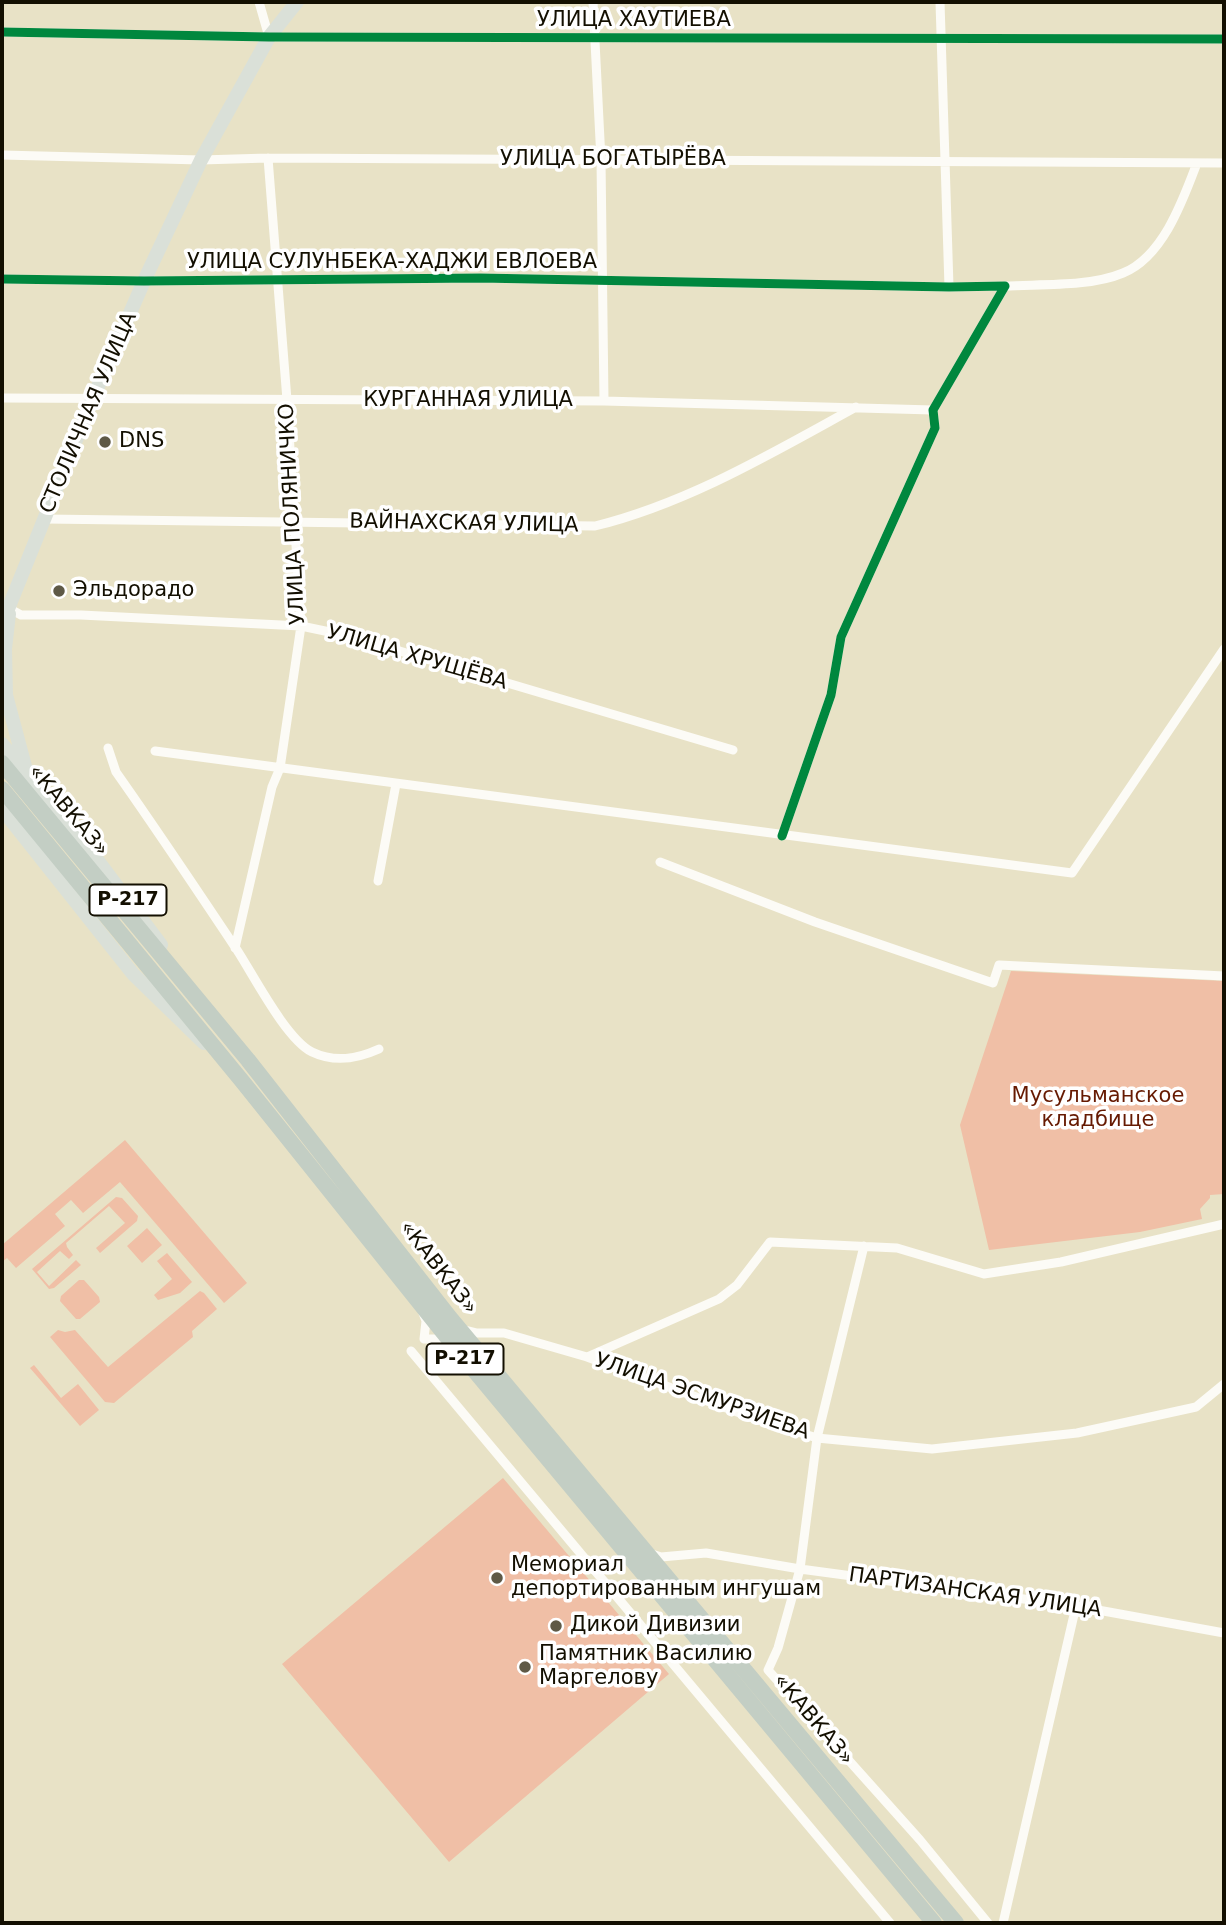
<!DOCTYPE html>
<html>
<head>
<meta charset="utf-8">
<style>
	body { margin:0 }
	#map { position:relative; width:1226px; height:1925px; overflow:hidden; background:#e8e2c6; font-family:"DejaVu Sans",sans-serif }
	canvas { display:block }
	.frame { position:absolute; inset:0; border:4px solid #130f01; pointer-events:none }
</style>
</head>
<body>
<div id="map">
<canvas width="1226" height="1925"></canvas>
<div class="frame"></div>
</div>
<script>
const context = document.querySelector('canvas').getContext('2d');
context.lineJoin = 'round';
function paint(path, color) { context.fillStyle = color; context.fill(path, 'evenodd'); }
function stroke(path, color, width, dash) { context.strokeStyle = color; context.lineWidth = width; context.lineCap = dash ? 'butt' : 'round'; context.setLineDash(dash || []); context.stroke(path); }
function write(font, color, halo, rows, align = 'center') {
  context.font = font + ' "DejaVu Sans",sans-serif'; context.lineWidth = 7; context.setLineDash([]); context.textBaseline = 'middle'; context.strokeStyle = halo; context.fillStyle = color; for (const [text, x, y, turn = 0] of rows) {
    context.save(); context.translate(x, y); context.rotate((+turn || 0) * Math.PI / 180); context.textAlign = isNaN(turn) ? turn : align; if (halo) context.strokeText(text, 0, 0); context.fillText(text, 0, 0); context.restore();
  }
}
paint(new Path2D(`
	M1011,971L1224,981V1194L1210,1195V1198L1200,1209L1202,1219L1140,1232L989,1250L960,1125Z
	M125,1140L247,1283L224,1303L120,1182L83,1213L71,1200L55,1214L65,1226L16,1268L7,1258L2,1262V1245Z
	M116,1197L122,1198L138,1216L137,1221L100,1253L96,1248L125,1223L109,1206L66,1243L67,1247L73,1255L69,1259L60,1251L37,1272L49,1286L76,1260L81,1265L54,1288L49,1289L32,1269Z
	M147,1228L162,1245L142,1263L127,1246Z
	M167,1253L192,1282L180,1293L158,1300L154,1295L172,1279L157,1261Z
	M79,1280H84L99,1297L100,1302L80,1319H76L60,1301L61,1296Z
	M200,1291L204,1293L217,1309L192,1331L193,1337L114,1403L105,1402L50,1337L58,1330L65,1332L75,1330L108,1367Z
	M34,1365L61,1398L78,1384L99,1410L80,1426L30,1368Z
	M503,1478L669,1674L449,1862L282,1664Z`), '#f0bfa6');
stroke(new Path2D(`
	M259,2L269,37
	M593,2L601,160L604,401
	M940,2L949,287
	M2,32L269,37L1224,39
	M2,155L201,160L268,158L1224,163
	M2,279L144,281L480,278L949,287L1005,286L933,410L935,428L841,637L831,695L782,836
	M1005,286C1041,284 1090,287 1123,273C1163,257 1183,200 1197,163
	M2,398L604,401L933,410
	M45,519L595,526C688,503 772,453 856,407
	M10,609L21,615H81L301,626L349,636L733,750
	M108,748L116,772C157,830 197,890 237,950C254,976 286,1039 312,1052C335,1063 357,1059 379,1049
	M155,751L1072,873L1224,649
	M660,862L815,922L993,983L999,965L1224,976
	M378,881L396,784
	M235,948L272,787L280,768L301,626L287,400L268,158
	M864,1246L817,1438L800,1569L778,1648L768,1670L920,1840L988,1923
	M423,1313L426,1321L424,1339H436L449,1344
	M461,1329L477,1333H504L587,1357L759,1420L817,1438L932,1449L1077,1433L1196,1407L1224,1384
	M411,1351L890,1923
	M587,1357L719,1299L737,1285L770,1242L897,1248L984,1274L1061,1262L1224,1224
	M649,1553L661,1557L706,1553L800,1569L1076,1606L1224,1633
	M1003,1923L1076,1606`), '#fcfbf6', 9);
stroke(new Path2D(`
	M9,614L5,649L6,695L25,766
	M2,624L93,398L144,281L201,160L269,37L297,2
	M2,744L80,837L161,945
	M2,809L133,974L204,1043`), '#dae0d8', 14);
stroke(new Path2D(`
	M2,763L248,1060L450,1318L956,1923
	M2,789L242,1081L459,1352L934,1923`), '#c3cec4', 16);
stroke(new Path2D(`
	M2,32L269,37L1224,39
	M2,279L144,281L480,278L949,287L1005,286L933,410L935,428L841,637L831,695L782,836`), '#00873e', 9);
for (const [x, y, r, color] of [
	[105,442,7,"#5e5946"],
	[59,591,7,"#5e5946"],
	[497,1578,7,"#5e5946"],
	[556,1626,7,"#5e5946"],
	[525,1667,7,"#5e5946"]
]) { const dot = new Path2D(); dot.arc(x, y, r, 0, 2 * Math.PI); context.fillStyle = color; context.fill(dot); stroke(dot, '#fff', 2.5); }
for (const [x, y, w] of [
	[128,900,77],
	[465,1359,77]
]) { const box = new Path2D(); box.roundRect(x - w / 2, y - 15.5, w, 31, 5); context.fillStyle = '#fff'; context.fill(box); stroke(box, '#130f01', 2); }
write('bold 19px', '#130f01', null, [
	["Р-217",128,900],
	["Р-217",465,1359]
]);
write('21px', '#130f01', '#fff', [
	["УЛИЦА ХАУТИЕВА",634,21],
	["УЛИЦА БОГАТЫРЁВА",613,160],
	["УЛИЦА СУЛУНБЕКА-ХАДЖИ ЕВЛОЕВА",392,263],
	["КУРГАННАЯ УЛИЦА",468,401],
	["СТОЛИЧНАЯ УЛИЦА",89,413,-67],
	["УЛИЦА ПОЛЯНИЧКО",293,514,-93],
	["ВАЙНАХСКАЯ УЛИЦА",464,524,1],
	["УЛИЦА ХРУЩЁВА",417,658,16],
	["«КАВКАЗ»",68,811,50],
	["«КАВКАЗ»",438,1268,52],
	["УЛИЦА ЭСМУРЗИЕВА",702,1397,19],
	["ПАРТИЗАНСКАЯ УЛИЦА",975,1593,8],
	["«КАВКАЗ»",813,1720,50]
]);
write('21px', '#130f01', '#fff', [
	["DNS",119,442],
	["Эльдорадо",73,591],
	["Мемориал",511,1566],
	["депортированным ингушам",511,1590],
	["Дикой Дивизии",570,1626],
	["Памятник Василию",539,1655],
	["Маргелову",539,1679]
], 'left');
write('21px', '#661a02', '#fff', [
	["Мусульманское",1098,1097],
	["кладбище",1098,1121]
]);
</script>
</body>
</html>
